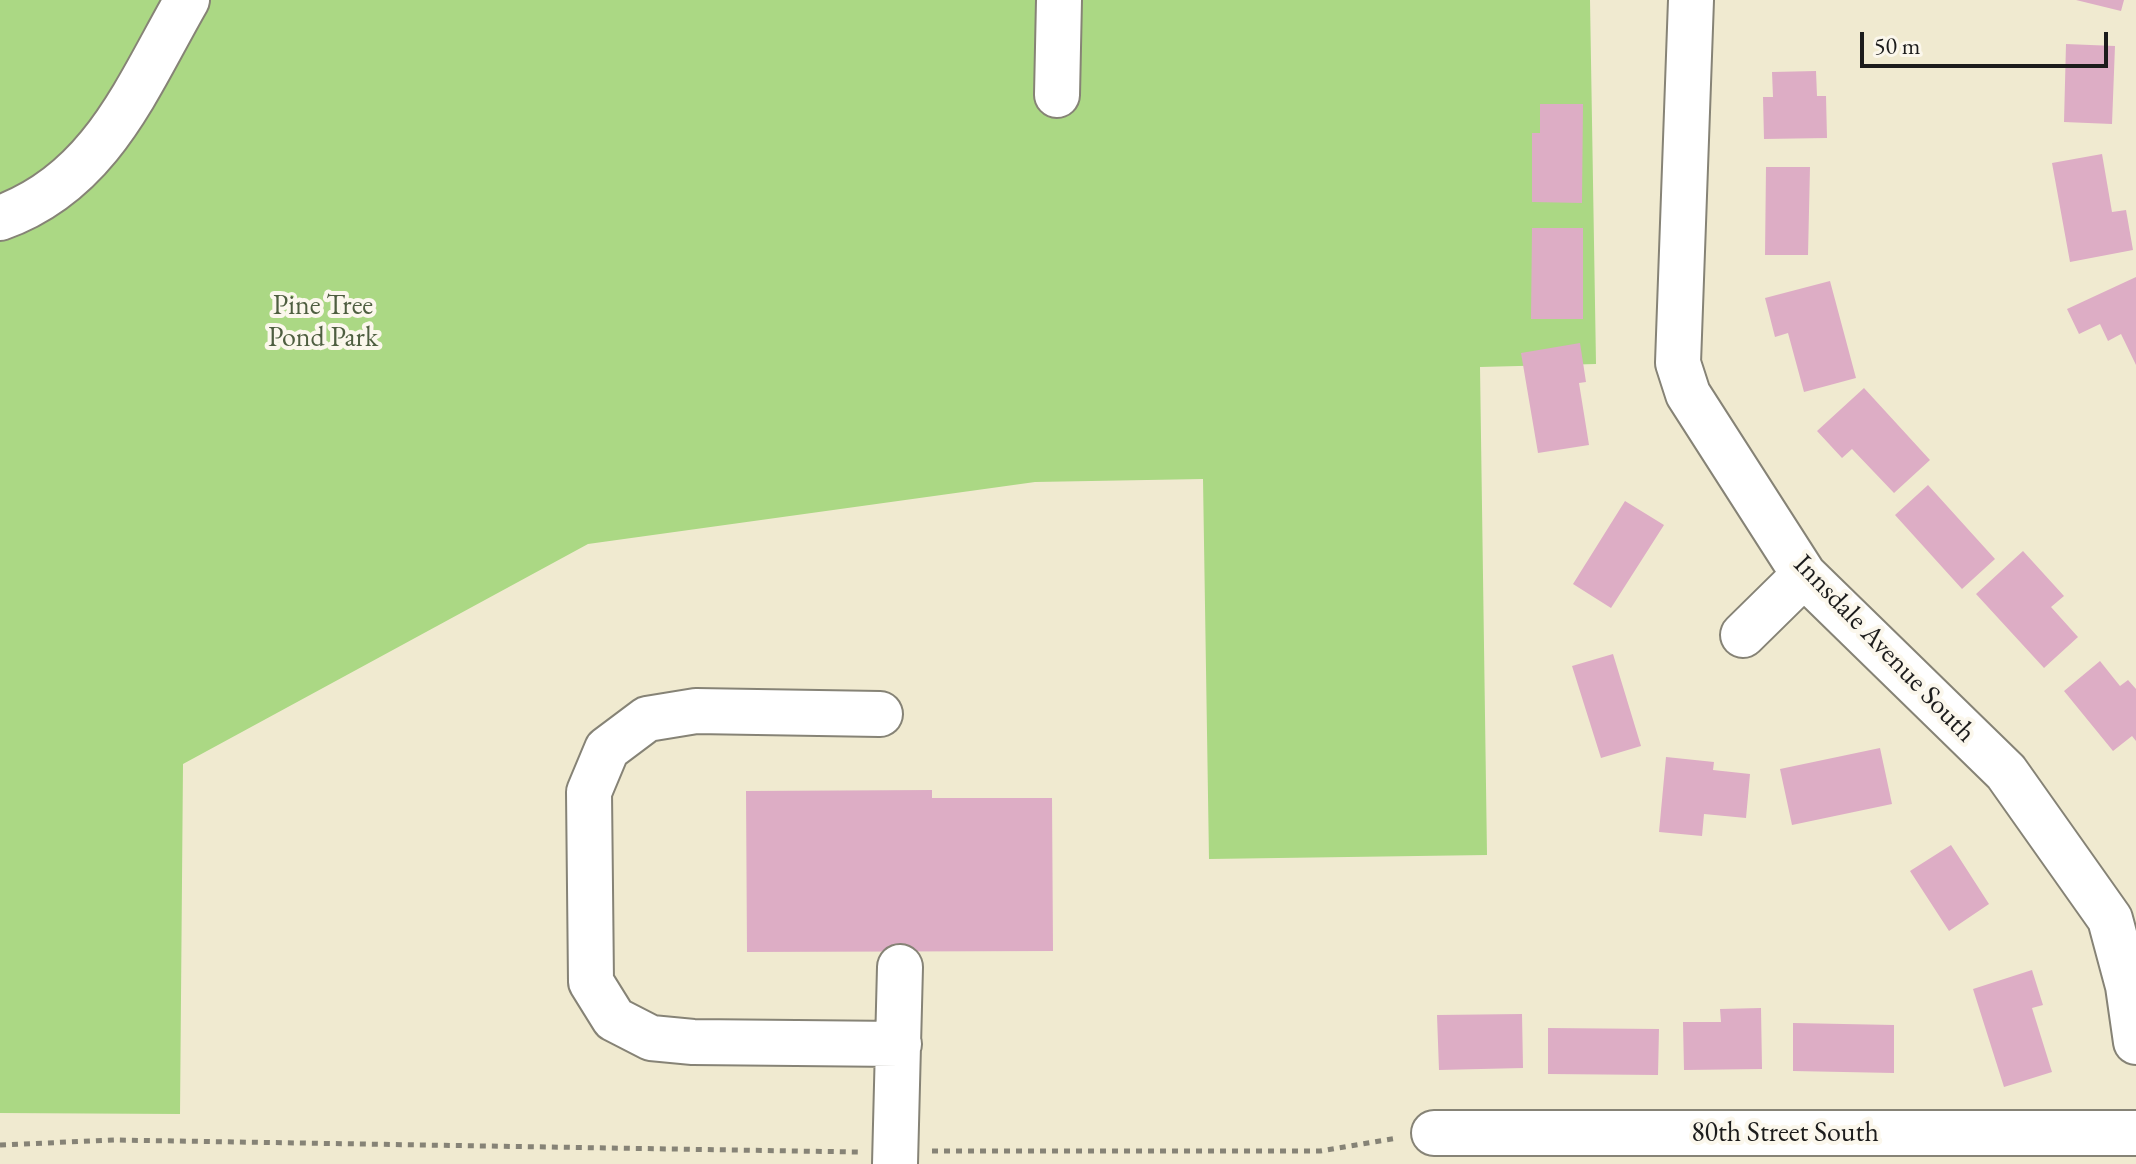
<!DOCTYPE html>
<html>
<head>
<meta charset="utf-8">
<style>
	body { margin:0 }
	#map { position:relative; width:2136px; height:1164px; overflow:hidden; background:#f0ead0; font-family:"EB Garamond",serif }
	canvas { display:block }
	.scale { position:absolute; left:1860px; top:32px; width:248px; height:36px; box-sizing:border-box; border:4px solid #1c1c1c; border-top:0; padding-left:10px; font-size:24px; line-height:28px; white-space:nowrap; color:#1c1c1c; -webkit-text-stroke:6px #fbf7ec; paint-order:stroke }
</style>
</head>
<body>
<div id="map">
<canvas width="2136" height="1164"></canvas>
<div class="scale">50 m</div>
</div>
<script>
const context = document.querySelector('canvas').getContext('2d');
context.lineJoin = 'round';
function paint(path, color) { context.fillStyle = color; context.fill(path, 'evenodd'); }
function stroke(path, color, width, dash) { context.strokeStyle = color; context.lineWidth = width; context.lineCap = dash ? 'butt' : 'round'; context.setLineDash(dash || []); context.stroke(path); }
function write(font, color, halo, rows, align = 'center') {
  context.font = font + ' "EB Garamond",serif'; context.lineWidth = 8; context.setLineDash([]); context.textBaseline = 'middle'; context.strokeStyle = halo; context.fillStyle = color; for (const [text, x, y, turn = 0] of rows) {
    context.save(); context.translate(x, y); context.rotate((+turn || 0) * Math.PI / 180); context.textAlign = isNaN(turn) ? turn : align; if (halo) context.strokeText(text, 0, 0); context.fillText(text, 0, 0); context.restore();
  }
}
paint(new Path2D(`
	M0,0H1590L1596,364L1480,367L1487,855L1209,859L1203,479L1035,482L588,544L183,764L180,1114L0,1113Z`), '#abd884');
paint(new Path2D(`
	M2076,0H2124L2121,11Z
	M2066,44L2115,46L2112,124L2064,122Z
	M1816,71L1817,96H1826L1827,138L1764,139L1763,97H1773L1772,72Z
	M1540,104H1583L1582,203L1532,202V133H1540Z
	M2102,154L2112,212L2126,210L2133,250L2070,262L2052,163Z
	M1766,167H1810L1808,255H1765Z
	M1532,228H1583V319H1531Z
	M2136,277V365L2121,334L2108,341L2100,324L2079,334L2067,309Z
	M1830,281L1856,378L1804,392L1788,333L1775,337L1765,298Z
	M1580,343L1586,382L1579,383L1589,445L1538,453L1521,353Z
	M1864,388L1930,460L1894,493L1852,449L1842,458L1817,431Z
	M1928,485L1995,559L1962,589L1895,515Z
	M1625,501L1664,525L1611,608L1573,584Z
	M2023,551L2064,596L2051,607L2078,637L2044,668L1976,594Z
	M1613,654L1641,746L1601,758L1572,666Z
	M2100,661L2120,686L2128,680L2136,689V741L2132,736L2113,751L2064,691Z
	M1880,748L1892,804L1792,825L1780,769Z
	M1666,757L1714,762L1713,770L1750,774L1746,818L1704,814L1702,836L1659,832Z
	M932,790V798H1052L1053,951L747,952L746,791Z
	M1951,845L1989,904L1949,931L1910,871Z
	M2032,970L2043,1005L2032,1008L2052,1072L2004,1087L1973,989Z
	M1761,1008L1762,1069L1684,1070L1683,1022H1721L1720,1009Z
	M1522,1014L1523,1068L1439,1070L1437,1015Z
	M1793,1023L1894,1025V1073L1793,1071Z
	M1548,1028L1659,1029L1658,1075L1548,1074Z`), '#ddadc5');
const minor = new Path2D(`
	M1691,0L1678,363L1688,394L1804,575L2006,772L2110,919L2128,986L2136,1042
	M1057,95L1059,0
	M0,218C101,182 137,87 187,0
	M1743,635L1804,575
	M880,714L696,711L647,719L607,749L589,792L591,982L614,1019L651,1038L693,1042L899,1044
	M1434,1133H2136
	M895,1164L900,967`);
stroke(minor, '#868376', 48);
stroke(new Path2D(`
	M0,1145L114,1140L858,1152
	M932,1151H1320L1397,1138`), '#868376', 5, [6, 6]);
stroke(minor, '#fff', 44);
write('28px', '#4e5e40', '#fbf7ec', [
	["Pine Tree",323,306],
	["Pond Park",323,338]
]);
write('28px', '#1c1c1c', '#fbf7ec', [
	["Innsdale Avenue South",1884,649,46],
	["80th Street South",1785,1133]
]);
</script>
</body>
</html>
